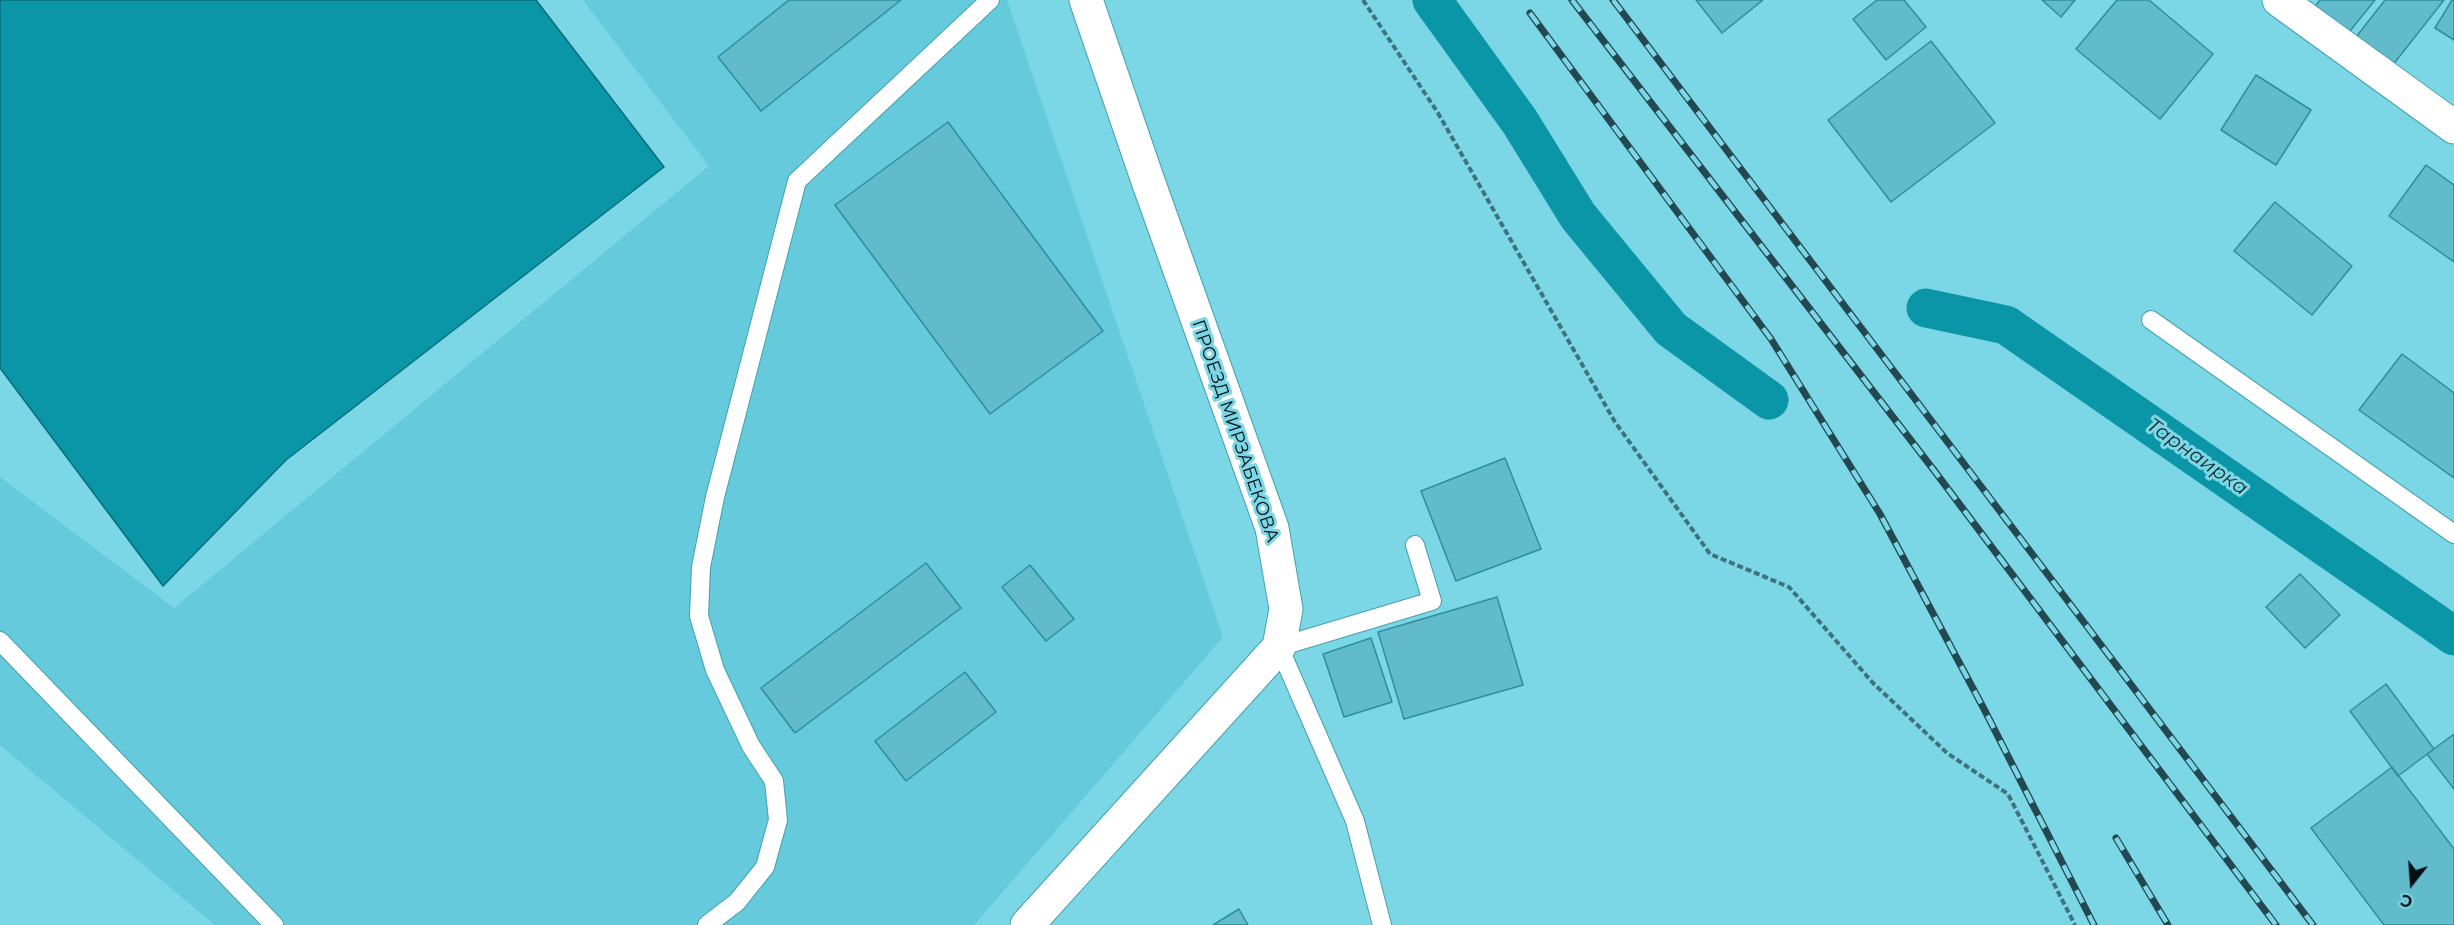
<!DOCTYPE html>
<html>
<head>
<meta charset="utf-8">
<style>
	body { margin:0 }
	#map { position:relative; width:2454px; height:925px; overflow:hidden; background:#7bd6e5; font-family:Montserrat,sans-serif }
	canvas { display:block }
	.north { position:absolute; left:2382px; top:853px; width:60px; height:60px; -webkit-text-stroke:4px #7bd6e5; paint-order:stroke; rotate:197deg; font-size:16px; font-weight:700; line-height:24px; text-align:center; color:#001013 }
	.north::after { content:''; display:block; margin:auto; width:21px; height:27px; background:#001013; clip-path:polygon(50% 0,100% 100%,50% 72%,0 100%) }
</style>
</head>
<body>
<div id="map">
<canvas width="2454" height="925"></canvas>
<div class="north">С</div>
</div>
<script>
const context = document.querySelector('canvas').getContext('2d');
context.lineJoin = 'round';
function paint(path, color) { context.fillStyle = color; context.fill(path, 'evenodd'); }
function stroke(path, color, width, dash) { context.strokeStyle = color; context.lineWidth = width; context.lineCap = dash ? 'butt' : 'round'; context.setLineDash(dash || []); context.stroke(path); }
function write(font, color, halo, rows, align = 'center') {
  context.font = font + ' Montserrat,sans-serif'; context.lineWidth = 6; context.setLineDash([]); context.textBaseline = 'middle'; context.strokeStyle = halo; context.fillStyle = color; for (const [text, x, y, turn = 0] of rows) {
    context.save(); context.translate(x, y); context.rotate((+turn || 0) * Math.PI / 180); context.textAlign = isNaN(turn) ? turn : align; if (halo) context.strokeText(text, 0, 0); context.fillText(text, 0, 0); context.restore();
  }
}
paint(new Path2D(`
	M583,0H1007L1223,637L974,925H215L0,745V477L174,608L709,166Z`), '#64cadc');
const water = new Path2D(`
	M0,0H536L664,167L286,460L163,586L0,368Z`);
paint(water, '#0b96a7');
stroke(water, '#086e7b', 1.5);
stroke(new Path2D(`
	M1432,0L1520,122L1578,216L1671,329L1769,400
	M1926,308L2006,325L2454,636`), '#0b96a7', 39);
const building = new Path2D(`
	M789,0H901L761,111L718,57Z
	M1696,0H1763L1722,33Z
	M1877,0H1904L1926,27L1886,60L1853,19Z
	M2042,0H2075L2061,17Z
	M2117,0H2149L2213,54L2160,119L2076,49Z
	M2320,0H2375L2346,36L2313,9Z
	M2385,0H2444L2392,66L2356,37Z
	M2452,0H2454V40L2435,28Z
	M1931,41L1995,123L1891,202L1828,120Z
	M2256,75L2311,110L2276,165L2221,130Z
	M948,122L1103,331L990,414L835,205Z
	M2426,165L2454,185V262L2389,216Z
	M2275,202L2352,266L2312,315L2234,251Z
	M2402,354L2454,393V478L2359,410Z
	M1505,458L1541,549L1456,581L1421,491Z
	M926,563L961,608L795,733L761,688Z
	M1030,565L1074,619L1046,641L1002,587Z
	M2300,574L2340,615L2305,648L2266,607Z
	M1497,597L1523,685L1404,719L1378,632Z
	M1371,638L1392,702L1344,717L1323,654Z
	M965,672L996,712L906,781L875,741Z
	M2386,684L2434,749L2398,776L2350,711Z
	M2454,734V789L2427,754Z
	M2392,767L2454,849V925H2384L2311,828Z
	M1239,909L1248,925H1213Z`);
paint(building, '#61bbcb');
stroke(building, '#2e8e9d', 1.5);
const service = new Path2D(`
	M2151,320L2454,534
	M0,641L274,925
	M707,925L737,902L765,867L778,820L774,781L751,746L715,670L699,616L701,567L715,497L797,181L990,0
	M1382,925L1355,821L1279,647L1432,601L1415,545`);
const minor = new Path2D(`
	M2279,0L2454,127
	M1027,925L1279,647L1286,609L1272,528L1148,181L1086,0`);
stroke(service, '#44a1af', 20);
stroke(minor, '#44a1af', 35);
stroke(new Path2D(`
	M1363,0L1438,113L1615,422L1710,554L1789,587L1873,683L1947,753L2008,794L2075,925`), '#3d737c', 4, [6, 3]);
stroke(service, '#fff', 18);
stroke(minor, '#fff', 33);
const rail = new Path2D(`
	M1572,0L1933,469L2276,925
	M1613,0L2313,925
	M1530,13L1771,339L1880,514L1984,709L2094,925
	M2116,838L2168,925`);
stroke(rail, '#23484f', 7);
stroke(rail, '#7bd6e5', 4.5, [14]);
write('18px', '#001013', '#7bd6e5', [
	["ПРОЕЗД МИРЗАБЕКОВА",1235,431,71]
]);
write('italic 20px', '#152f33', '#7bd6e5', [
	["Тарнаирка",2197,457,35]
]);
</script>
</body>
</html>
